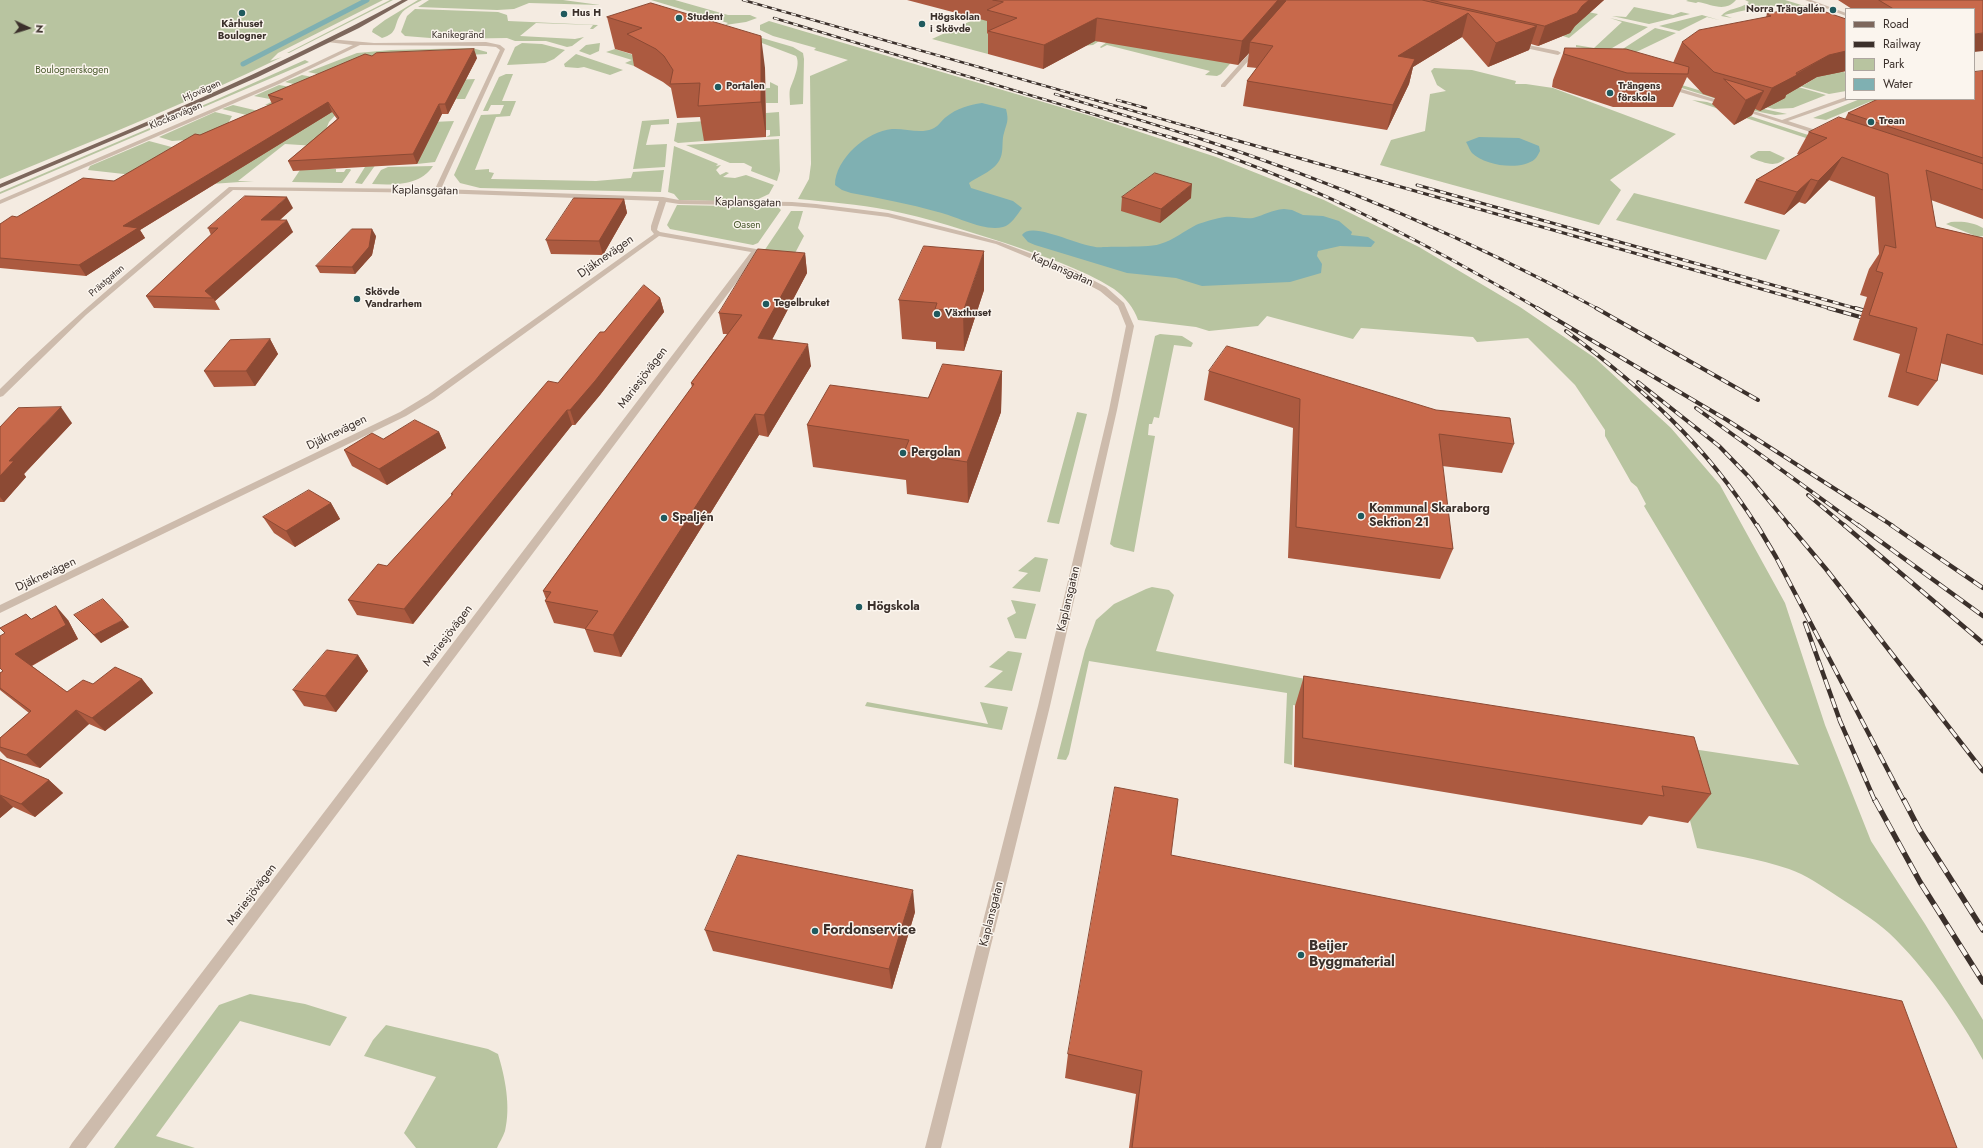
<!DOCTYPE html>
<html>
<head>
<meta charset="utf-8">
<style>
	body { margin:0 }
	#map { position:relative; width:1983px; height:1148px; overflow:hidden; background:#f4ebe1; font-family:Jost,sans-serif }
	canvas { display:block }
	.legend { position:absolute; left:1845px; top:8px; width:130px; height:92px; box-sizing:border-box; background:#fbf5ee; border:1px solid #aea6a0; margin:0; padding:5px 7px; list-style:none; font-size:12px; color:#3b302b }
	.legend li { display:flex; align-items:center; gap:8px; height:20px }
	.legend b { width:20px; border:1px solid #aea6a0 }
	.north { position:absolute; left:8px; top:8px; width:40px; height:40px; -webkit-text-stroke:3px #fbf5ee; paint-order:stroke; rotate:94deg; font-size:11px; font-weight:700; line-height:16px; text-align:center; color:#3b302b }
	.north::after { content:''; display:block; margin:auto; width:14px; height:18px; background:#3b302b; clip-path:polygon(50% 0,100% 100%,50% 72%,0 100%) }
</style>
</head>
<body>
<div id="map">
<canvas width="1983" height="1148"></canvas>
<ul class="legend">
<li><b style="height:5px;background:#7d675c"></b>Road</li>
<li><b style="height:5px;background:#3b302b"></b>Railway</li>
<li><b style="height:11px;background:#b8c4a0"></b>Park</li>
<li><b style="height:11px;background:#7fb0b2"></b>Water</li>
</ul>
<div class="north">N</div>
</div>
<script>
const context = document.querySelector('canvas').getContext('2d');
context.lineJoin = 'round';
function paint(path, color) { context.fillStyle = color; context.fill(path, 'evenodd'); }
function stroke(path, color, width, dash) { context.strokeStyle = color; context.lineWidth = width; context.lineCap = dash ? 'butt' : 'round'; context.setLineDash(dash || []); context.stroke(path); }
function write(font, color, halo, rows, align = 'center') {
  context.font = font + ' Jost,sans-serif'; context.lineWidth = 3; context.setLineDash([]); context.textBaseline = 'middle'; context.strokeStyle = halo; context.fillStyle = color; for (const [text, x, y, turn = 0] of rows) {
    context.save(); context.translate(x, y); context.rotate((+turn || 0) * Math.PI / 180); context.textAlign = isNaN(turn) ? turn : align; if (halo) context.strokeText(text, 0, 0); context.fillText(text, 0, 0); context.restore();
  }
}
paint(new Path2D(`
	M0,0H383L278,53L270,61L282,57C190,102 95,140 0,179Z
	M390,0H393L289,53H287Z
	M418,0H422C415,4 405,8 401,14C393,25 399,33 382,38L372,32L373,29L385,20Z
	M429,0H563L600,5L529,3L514,9L497,10L418,7Z
	M651,0H675L728,15H750L757,18L746,22L725,25L728,23Z
	M1688,0H1736C1725,13 1711,4 1698,2L1696,3L1686,1Z
	M1745,0H1785L1808,7L1807,10C1780,0 1752,9 1724,15L1732,18L1721,16C1728,7 1740,10 1749,2Z
	M1562,7L1598,14L1569,38L1563,36L1588,14Z
	M1634,7L1673,15L1681,12L1690,14L1649,24L1612,16L1626,17Z
	M415,9L498,12L507,15L508,21L598,25L593,29H590L593,25L536,23L520,36L575,39L584,37L572,46L567,47L546,41H515L507,38L443,39L405,36L401,32L407,16Z
	M990,12L1115,31L1093,45L988,54L932,39Z
	M1702,15L1719,20L1707,17L1679,31L1659,26Z
	M1610,18L1648,27L1607,51L1576,47V45L1594,48L1622,22Z
	M769,21L1094,117L1216,157L1324,200L1419,247L1520,307L1595,358L1671,428L1720,485L1785,603L1825,725L1871,841L1925,924L1983,1020V1060C1959,1016 1925,967 1889,933C1873,919 1854,907 1837,896C1822,886 1806,875 1789,869C1759,859 1728,854 1697,848L1676,766L1293,705L1292,765L1284,763L1287,693L1089,661L1069,754L1066,760L1057,759L1085,650L1096,620L1114,604L1146,589L1152,587L1169,590L1174,595L1156,651L1626,739L1799,765L1644,506L1646,504L1637,487L1631,482L1605,436V430L1575,385L1528,338L1477,342L1473,337L1361,328L1353,339L1267,316L1258,326L1209,331L1196,327L1138,320C1134,308 1125,297 1114,289C1081,268 1042,256 1005,243C967,231 928,218 888,210C858,204 828,202 798,199L809,179L811,164L810,76L848,60L814,50L816,48L773,36L760,30V25Z
	M1655,28L1676,33L1628,56L1615,54Z
	M738,31L793,47L803,53L804,59L803,104L790,105C790,100 789,93 790,89C793,81 801,64 796,56L754,40Z
	M1110,40L1242,50L1221,74L1217,76L1205,75L1210,71L1107,45L1101,48L1100,47Z
	M522,43L542,44L565,50L554,59L545,63L507,65L515,47Z
	M600,43L599,51L590,55L579,51L586,45Z
	M472,48L487,52V54L448,56L428,81L475,79L465,99H456L458,94L340,110L329,122L327,127L454,121L435,162L417,164L422,153L381,157L362,184L355,183L383,138L317,169H336V172H344L346,169H350L351,170L342,183L292,182L316,146L285,144L238,181H254L211,184L186,140L172,141L159,137L215,112L232,116L222,135L271,121L222,109L233,105L267,113L337,94L285,82L302,75L329,80L332,77L308,72L357,53L391,50Z
	M615,49L649,60L634,66L625,63L632,60L606,52Z
	M576,54L623,70L610,75L584,67L578,68L565,67L564,64Z
	M1798,54L1846,73V91L1829,94L1788,83L1804,85L1817,77L1838,72Z
	M305,60L309,62L0,194V192L213,101Z
	M1434,68L1472,70L1516,81L1515,84H1526L1553,88L1676,134L1610,180L1621,190L1599,225L1380,165L1391,140L1425,131L1430,94L1446,91L1437,85L1431,71Z
	M506,74H513L502,101H516L510,116L496,117L475,170L489,169V172L494,173L491,179L596,181L631,178L633,172L664,170L661,192L480,188L460,183L454,175L481,115L500,114L504,105H491L488,111H483L499,77Z
	M1645,74L1755,107L1787,114L1775,115L1755,111L1653,79Z
	M1774,80L1826,95L1793,108L1774,109L1761,106Z
	M770,82L778,86V103H766V88H770Z
	M279,85L307,90L272,105H265L275,100L254,96Z
	M1860,99H1882L1869,102L1826,120L1813,118Z
	M1692,100L1707,102L1900,165L1896,168Z
	M779,112L780,136L766,137L770,135V130H766V113Z
	M669,119V124L651,125L646,145L667,144L665,167L633,169L642,121Z
	M706,121L704,141L678,143L674,141L677,123Z
	M779,139L780,171L777,181L751,171L752,167L744,163H730L686,145Z
	M149,141L179,149L160,178L88,170L90,166Z
	M674,146L718,164L716,166L721,165L716,170L720,175L726,172L729,173L723,177L735,178L746,175L774,185L769,194L752,202L679,200L674,194L668,192Z
	M1758,151H1770L1785,158C1776,169 1763,162 1751,158L1750,156Z
	M433,166C420,186 394,185 372,184L381,170L388,167Z
	M1634,193L1780,230L1766,260L1616,220Z
	M677,205L778,207L781,210L758,243L753,245L670,229L667,225Z
	M791,211H803L798,228L804,236L792,259L764,251Z
	M1951,222C1962,221 1973,222 1983,228V236L1978,237L1946,224Z
	M1160,334L1182,336L1193,343L1191,347L1174,345L1159,418L1154,417L1152,424H1149L1148,435L1155,436L1134,552L1114,547L1110,544L1155,336Z
	M1077,412L1087,414L1059,524L1047,522Z
	M1035,557L1048,559L1040,592L1012,588L1028,573L1018,571Z
	M1011,600L1036,604L1026,639L1015,638L1007,618L1016,613Z
	M1008,651L1022,653L1012,691L984,687L1003,671L989,667Z
	M867,702L988,724L980,702L1008,707L1002,730L865,706Z
	M250,994L305,1004L347,1017L330,1046L240,1021L156,1136L195,1148H114L219,1005Z
	M386,1025L488,1049L498,1054C505,1077 511,1106 505,1131C503,1137 499,1143 497,1148H416L404,1133L436,1077L364,1056L373,1040Z`), '#b8c4a0');
paint(new Path2D(`
	M982,103L1006,109C1009,121 1007,122 1004,133C1002,139 1003,146 1002,152C1000,169 982,174 969,183L971,188L1013,201L1022,208C1017,215 1011,225 1003,227C984,232 956,216 938,212C909,204 880,198 851,193L842,190L835,185C835,159 867,131 892,129C904,128 920,134 932,129C938,127 941,121 946,117C957,108 969,105 982,103Z
	M1479,137L1519,138L1539,146L1540,151C1539,153 1537,157 1535,159C1521,171 1485,166 1472,153C1470,151 1468,145 1466,142Z
	M1284,209L1292,210L1303,215L1323,216L1339,221L1352,232L1351,235L1368,237L1375,242L1371,247L1340,246L1318,251L1317,256L1322,264L1321,273L1290,282L1202,286L1176,278L1127,273L1035,245L1028,242L1022,235C1032,219 1084,250 1103,247C1118,246 1148,248 1160,244C1174,240 1184,231 1196,225C1203,222 1217,218 1225,217C1234,216 1244,219 1253,218C1265,215 1271,210 1284,209Z`), '#7fb0b2');
stroke(new Path2D(`
	M243,64L367,0`), '#7fb0b2', 5);
paint(new Path2D(`
	M1805,0H1811L1846,13V16Z
	M329,39L374,43L486,42L500,45L505,49L441,189L663,197L679,200L792,202L816,204L888,213L964,232L1000,242L1072,269L1106,287L1124,303L1134,326L1117,410L1050,706L941,1148H925L1038,706L1109,410L1126,326L1118,306L1100,291L1066,273L996,244L888,217L816,208L792,206L679,204L666,202L658,226L657,230L660,232L756,249L760,251L86,1148H69L72,1143L751,252L659,236L434,399L406,416L0,613V605L400,412L428,395L654,234L651,230V226L659,201L437,193L233,190L86,315L3,396L0,397V389C72,317 151,253 229,187L435,189L500,50L496,47L486,46L360,45L279,84L0,204V200L275,82L353,45L327,42Z
	M1518,43L1558,51L1561,53L1558,55L1516,46Z
	M1254,48L1259,49L1225,87H1221V85Z
	M1668,85L1728,103L1729,104L1724,105L1666,88V86Z
	M1846,97V99H1849L1848,100L1788,121L1825,133L1826,134L1823,136L1738,109L1741,107L1782,120Z`), '#cdbbac');
paint(new Path2D(`
	M402,0H408L359,28L258,77L156,122L0,188V184C136,127 272,70 402,0Z`), '#7d675c');
const railFar4 = new Path2D(`
	M743,0L1225,137
	M774,18L1169,137
	M1055,94L1195,137
	M1117,100L1146,108`);
const railFar3 = new Path2D(`
	M1166,136C1298,175 1420,240 1539,309
	M1192,136C1332,181 1468,238 1598,309
	M1221,136L1832,309
	M1417,185L1858,309`);
const railFar2 = new Path2D(`
	M1537,308L1727,420L1893,526
	M1596,308L1758,400
	M1828,308L1871,320
	M1855,308L1873,313
	M1566,331C1644,389 1705,444 1757,526
	M1638,382L1719,446L1749,477L1790,526
	M1696,408L1859,526
	M1808,495L1845,526`);
const railFar1 = new Path2D(`
	M1757,525L1776,557L1904,801
	M1789,525L1826,569L1983,771
	M1844,525L1983,643
	M1858,525L1983,616
	M1891,525L1983,588
	M1805,623L1840,721L1875,801`);
const rail = new Path2D(`
	M1875,800L1920,882L1983,982
	M1904,800L1919,829L1983,930`);
stroke(railFar4, '#3b302b', 2.5);
stroke(railFar3, '#3b302b', 3);
stroke(railFar2, '#3b302b', 4);
stroke(railFar1, '#3b302b', 4.5);
stroke(rail, '#3b302b', 5.5);
stroke(railFar4, '#fbf5ee', 1.5, [5]);
stroke(railFar3, '#fbf5ee', 2, [6]);
stroke(railFar2, '#fbf5ee', 2.5, [8]);
stroke(railFar1, '#fbf5ee', 3, [10]);
stroke(rail, '#fbf5ee', 4, [12]);
paint(new Path2D(`
	M907,0H1286V1L1287,0H1604L1575,26L1570,33L1538,46L1531,44L1529,50L1488,67L1462,37L1413,67L1409,84L1387,130L1243,106L1247,81L1257,68L1247,67L1249,53L1238,65L1095,41L1043,69L988,54V34L987,33V21Z
	M1838,0H1983L1974,9H1852Z
	M651,3L765,68L766,137L704,141L700,117L677,118L671,88L663,82L634,66L632,54L615,49L607,17Z
	M1767,14L1846,19V71L1817,77L1786,95L1785,98L1760,111L1755,109L1752,115L1734,125L1712,104L1715,98L1703,94L1687,77L1673,107H1613L1552,87L1553,80L1565,48L1673,63L1682,42L1766,17Z
	M372,56L477,58L448,114H442L417,164L293,171L288,161L337,119L332,112L140,230L145,238L86,276L0,268V224L114,181L200,135L272,104L268,95Z
	M1983,71V219L1931,200L1936,227L1983,238V375L1940,363L1937,381L1918,406L1888,397L1900,354L1853,340L1867,297L1860,295L1869,269L1879,254L1875,197L1829,180L1805,204L1799,202L1784,215L1744,203L1756,180L1799,155L1797,154L1809,132L1845,119L1848,113Z
	M1122,197L1191,198L1160,223L1121,211Z
	M624,199L627,213L603,255L551,254L546,240Z
	M293,208L280,220L293,232L215,301L220,310L154,308L146,296L211,235L208,228Z
	M376,236L372,255L355,274L320,273L316,266Z
	M805,253L807,273L772,339L811,366L768,437L759,435L621,657L594,652L585,629L554,623L545,601L546,599L543,591L692,387L691,383L727,334H723L719,313Z
	M984,290L964,351L936,349V342L902,339L899,300Z
	M660,298L664,312L600,395L575,425H572L413,624L357,615L348,600L387,566L452,496L451,494L558,383L604,332Z
	M270,339L278,354L255,386L214,387L204,371Z
	M1002,371L1001,412L968,503L907,494L906,480L813,467L807,425L928,398Z
	M1209,371L1514,444L1502,473L1442,466L1453,549L1440,579L1288,558L1293,428L1204,400Z
	M72,423L24,474L26,477L4,502H0V427Z
	M439,432L446,448L387,485L352,466L344,450L383,439Z
	M331,503L340,519L295,547L274,533L263,517Z
	M74,615L129,627L101,643Z
	M31,619L68,620L78,639L32,666L67,692L93,684L142,679L153,693L105,731L89,724L40,768L7,758L0,751V738L29,713L0,690V673L3,671Z
	M358,655L368,671L336,712L304,706L293,690Z
	M1304,676L1711,794L1688,823L1649,816L1642,825L1294,767L1295,706Z
	M0,759L49,780L63,793L35,817L13,807L0,818Z
	M1171,855L1957,1148H1129L1136,1094L1065,1078L1068,1054Z
	M915,912L892,989L713,951L705,930Z`), '#ac5a40');
paint(new Path2D(`
	M1278,0H1286L1284,10L1250,42L1249,53L1238,65L1242,41Z
	M1589,0H1604L1575,26L1570,33L1538,46L1545,26L1582,6Z
	M1468,13L1462,37L1413,67L1409,84L1387,130L1393,105L1398,56Z
	M1097,18L1095,41L1043,69L1044,45Z
	M1537,26L1529,50L1488,67L1496,43Z
	M1983,33V51L1974,52V34Z
	M761,36L765,68L766,137L761,102Z
	M474,49L477,58L448,114L445,104Z
	M1846,51V71L1817,77L1786,95L1785,98L1760,111L1772,88L1829,55Z
	M1764,91L1752,115L1734,125L1746,100Z
	M328,102L332,112L140,230L145,238L86,276L79,265L123,226Z
	M439,104L442,114L417,164L413,154Z
	M1842,157L1829,180L1805,204L1818,181Z
	M1811,179L1799,202L1784,215L1797,192Z
	M1192,184L1191,198L1160,223L1161,209Z
	M287,197L293,208L267,231L261,220Z
	M624,199L627,213L603,255L599,241Z
	M287,220L293,232L215,301L213,298L205,291Z
	M372,229L376,236L372,255L355,274L352,267Z
	M984,251V290L964,351L963,312Z
	M805,253L807,273L762,359L758,338Z
	M660,298L664,312L600,395L575,425L570,410Z
	M270,339L278,354L255,386L246,371Z
	M808,344L811,366L768,437L764,415Z
	M1002,371L1001,412L968,503L967,462Z
	M61,407L72,423L24,474L26,477L4,502L0,497V476L9,461Z
	M567,410L572,425L413,624L404,609Z
	M755,414L759,435L621,657L613,635Z
	M439,432L446,448L387,485L379,469Z
	M331,503L340,519L295,547L286,531Z
	M56,606L68,620L78,639L29,667L15,654Z
	M123,620L129,627L101,643L94,635Z
	M358,655L368,671L336,712L325,696Z
	M142,679L153,693L105,731L92,718Z
	M76,710L89,724L40,768L26,755Z
	M49,780L63,793L35,817L21,804Z
	M0,795L13,807L0,818Z
	M913,890L915,912L892,989L889,969Z`), '#8c4a34');
const building = new Path2D(`
	M993,0H1278L1242,41L1097,18L1044,45L988,31L1017,18L987,10L1003,2Z
	M1287,0H1422L1537,26L1496,43L1468,13L1398,56L1415,59L1393,105L1247,81L1273,46L1250,42Z
	M1431,0H1589L1582,6L1577,13L1545,26Z
	M1879,0H1983V33L1974,34V9H1894Z
	M651,3L761,36V102L698,106L700,83L670,84L673,70L664,56L656,49L627,34L642,28L607,17Z
	M1808,6L1846,19V51L1829,55L1796,73L1797,75L1772,88L1714,72L1682,42L1699,30L1771,16L1767,14Z
	M1565,48L1626,49L1689,67L1688,74L1627,73L1564,54Z
	M474,49L445,104H439L413,154L288,161L339,118L328,102L123,226L138,228L79,265L0,258V224L12,216L17,217L83,178L114,181L195,134L200,135L283,99L268,95L365,54L372,56L376,53Z
	M1983,71V158L1848,113L1878,99H1974V72Z
	M1724,79L1764,91L1746,100Z
	M1839,117L1983,164V190L1926,170L1936,227L1983,238V345L1947,334L1937,381L1906,372L1917,328L1869,315L1883,273L1876,271L1885,245L1896,248L1888,174L1842,157L1818,181L1811,179L1797,192L1756,180L1827,138L1809,132Z
	M1155,173L1192,184L1161,209L1122,197Z
	M245,196L287,197L261,220H287L205,291L213,298L146,296L218,228H208Z
	M574,198L624,199L599,241L546,240Z
	M352,229H372L369,247L352,267L316,266Z
	M924,246L984,251L963,312L935,309L937,303L899,300Z
	M758,249L805,253L758,338L808,344L764,415L755,414L613,635L585,629L598,611L545,601L551,592L543,591L694,384L691,383L742,315L719,313Z
	M644,285L660,298L595,381L570,410H567L404,609L348,600L378,564L387,566L453,494H451L548,381L558,383L600,332H604Z
	M270,339L246,371H204L230,340Z
	M1227,346L1436,410L1510,418L1514,444L1439,434L1453,549L1296,527L1300,399L1209,371Z
	M943,364L1002,371L967,462L904,452L909,440L807,425L830,385L928,398Z
	M61,407L9,461H14L0,476V427L18,408Z
	M415,420L439,432L379,469L344,450L372,433L383,439Z
	M309,490L331,503L286,531L263,517Z
	M103,599L123,620L94,635L74,615Z
	M56,606L66,625L15,654L67,692L83,680L93,684L115,667L142,679L92,718L76,710L26,755L0,747V738L31,711L0,688V673L3,671L0,668V636L5,633L0,628L26,614L31,619Z
	M327,650L358,655L325,696L293,690Z
	M1304,676L1694,737L1711,794L1662,786L1664,796L1303,738Z
	M0,759L49,780L21,804L0,795Z
	M1115,787L1178,799L1171,855L1902,1001L1957,1148H1132L1142,1071L1068,1054Z
	M738,855L913,890L889,969L705,930Z`);
paint(building, '#c8694b');
stroke(building, '#8c4a34', 1);
for (const [x, y, r, color] of [
	[1833,10,4,"#1f5a5e"],
	[242,13,4,"#1f5a5e"],
	[564,14,4,"#1f5a5e"],
	[679,18,4,"#1f5a5e"],
	[922,24,4,"#1f5a5e"],
	[718,87,4,"#1f5a5e"],
	[1610,93,4,"#1f5a5e"],
	[1871,122,4,"#1f5a5e"],
	[357,299,4,"#1f5a5e"],
	[766,304,4,"#1f5a5e"],
	[937,314,4,"#1f5a5e"],
	[903,453,4,"#1f5a5e"],
	[1361,516,4,"#1f5a5e"],
	[664,518,4,"#1f5a5e"],
	[859,607,4,"#1f5a5e"],
	[815,931,4,"#1f5a5e"],
	[1301,955,4,"#1f5a5e"]
]) { const dot = new Path2D(); dot.arc(x, y, r, 0, 2 * Math.PI); context.fillStyle = color; context.fill(dot); stroke(dot, '#fbf5ee', 1.5); }
write('bold 10px', '#3b302b', '#fbf5ee', [
	["Norra Trängallén",1825,10,"right"],
	["Hus H",572,14],
	["Student",687,18],
	["Högskolan",930,18],
	["i Skövde",930,30],
	["Kårhuset",242,25,"center"],
	["Boulogner",242,37,"center"],
	["Portalen",726,87],
	["Trängens",1618,87],
	["förskola",1618,99],
	["Trean",1879,122],
	["Skövde",365,293],
	["Vandrarhem",365,305],
	["Tegelbruket",774,304],
	["Växthuset",945,314]
], 'left');
write('10px', '#3b302b', '#fbf5ee', [
	["Kanikegränd",458,36],
	["Hjovägen",202,91,-24],
	["Klockarvägen",176,116,-23],
	["Prästgatan",107,281,-41]
]);
write('10px', '#4a5a2e', '#fbf5ee', [
	["Boulognerskogen",72,71],
	["Oasen",747,226]
]);
write('12px', '#3b302b', '#fbf5ee', [
	["Kaplansgatan",425,191,1],
	["Kaplansgatan",748,203,1],
	["Djäknevägen",606,257,-35],
	["Kaplansgatan",1062,270,24],
	["Mariesjövägen",643,378,-53],
	["Djäknevägen",337,433,-26],
	["Djäknevägen",46,575,-25],
	["Kaplansgatan",1069,599,-77],
	["Mariesjövägen",448,636,-53],
	["Mariesjövägen",252,895,-53],
	["Kaplansgatan",992,914,-76]
]);
write('bold 12px', '#3b302b', '#fbf5ee', [
	["Pergolan",911,453],
	["Kommunal Skaraborg",1369,509],
	["Sektion 21",1369,523],
	["Spaljén",672,518],
	["Högskola",867,607]
], 'left');
write('bold 14px', '#3b302b', '#fbf5ee', [
	["Fordonservice",823,931],
	["Beijer",1309,947],
	["Byggmaterial",1309,963]
], 'left');
</script>
</body>
</html>
